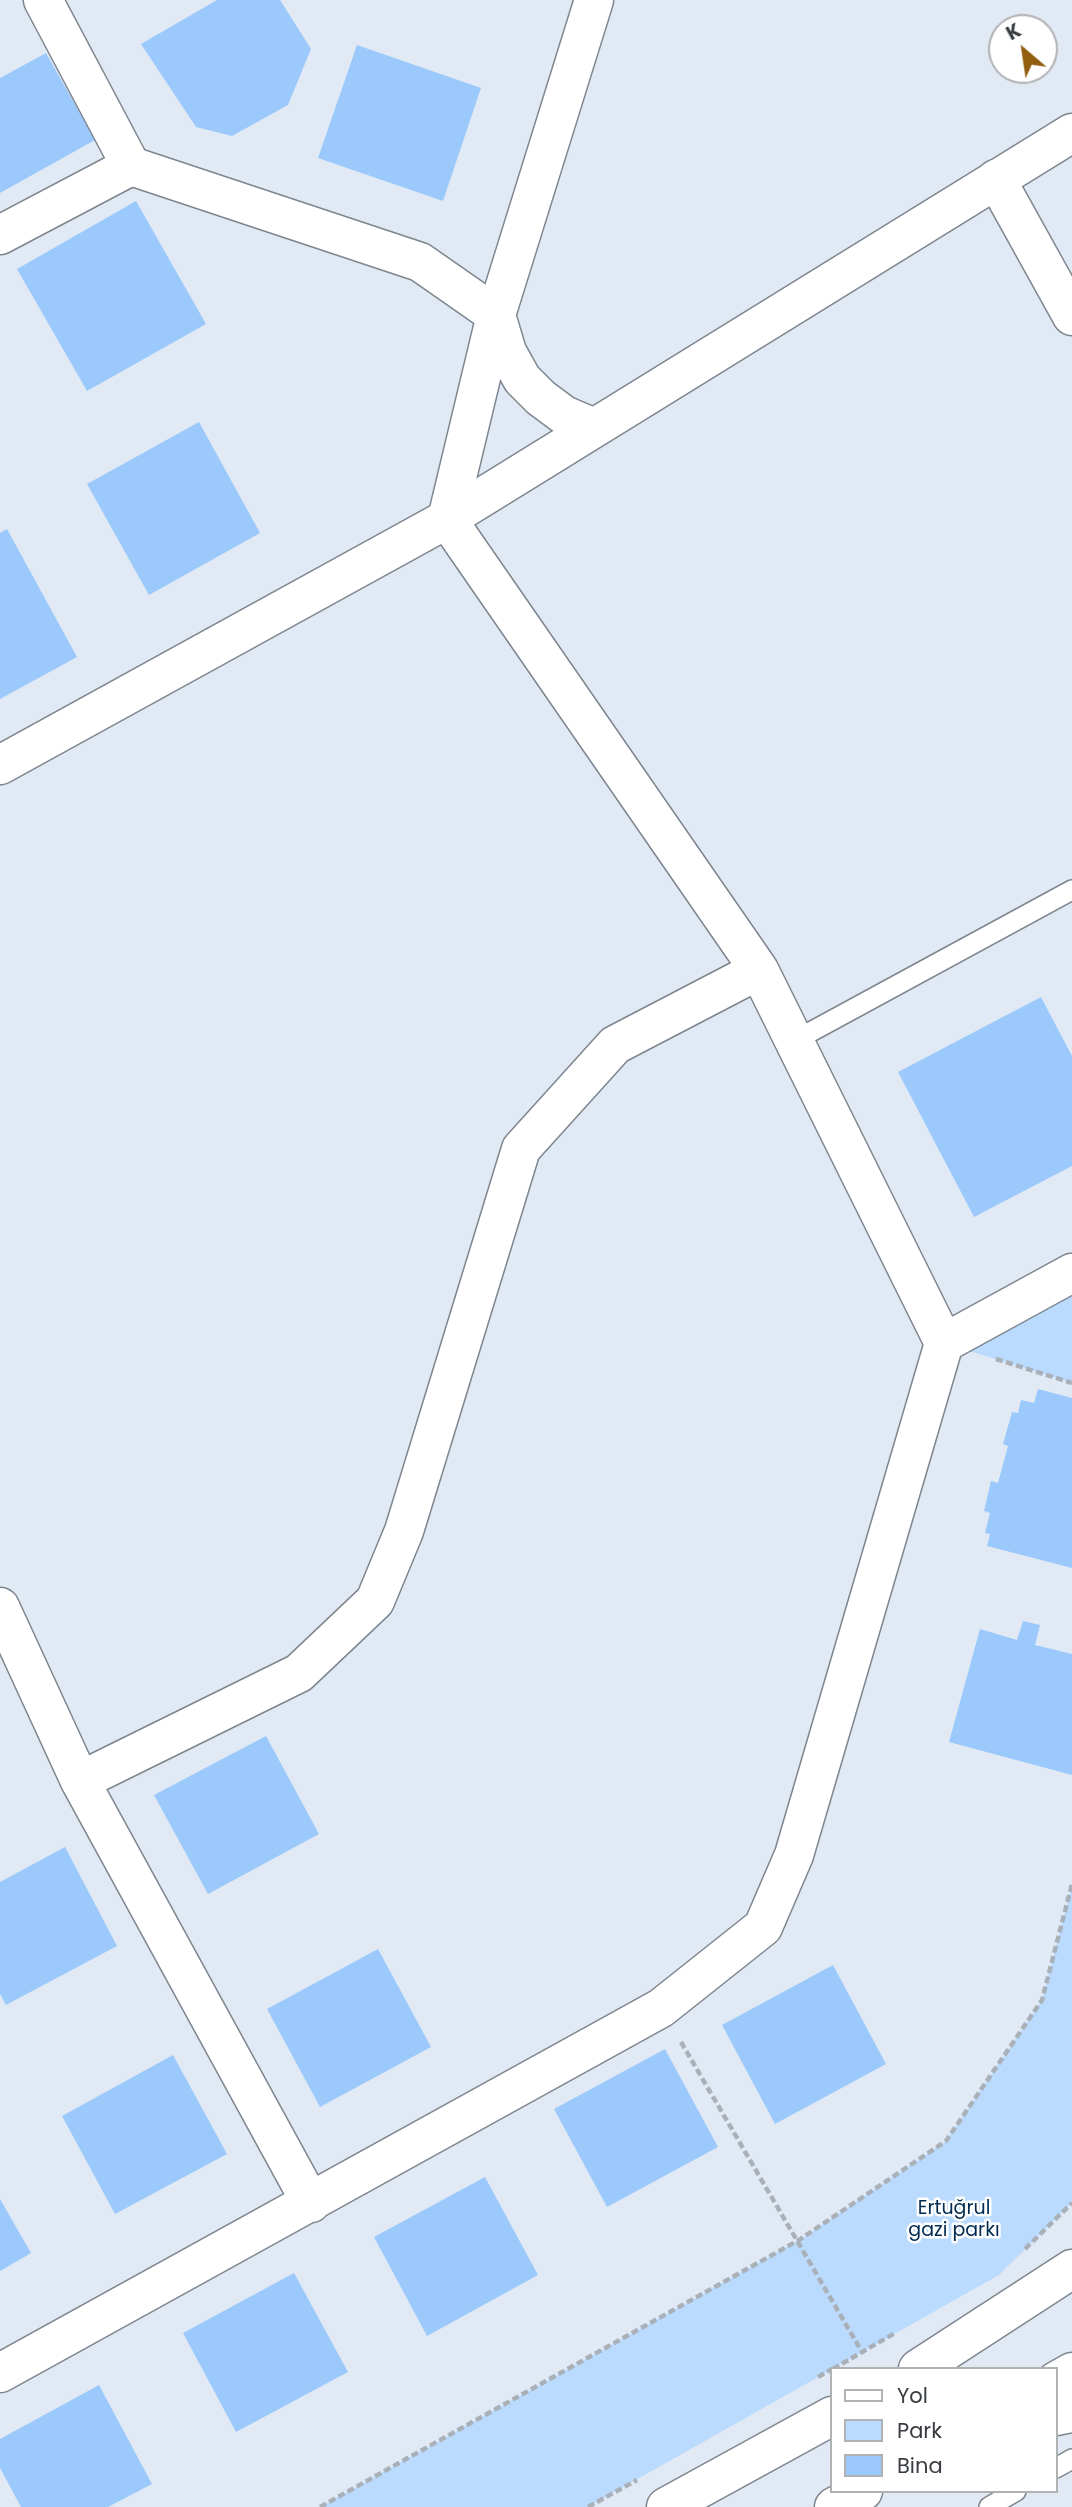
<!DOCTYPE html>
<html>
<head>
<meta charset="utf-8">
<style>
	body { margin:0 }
	#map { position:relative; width:1072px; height:2507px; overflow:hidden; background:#e1eaf4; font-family:Poppins,sans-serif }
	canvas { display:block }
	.legend { position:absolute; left:830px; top:2367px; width:228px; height:126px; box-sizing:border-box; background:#fff; border:2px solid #b0b1b3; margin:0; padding:9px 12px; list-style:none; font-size:21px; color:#393d41 }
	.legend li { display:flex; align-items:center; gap:14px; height:35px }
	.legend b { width:35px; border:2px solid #b0b1b3 }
	.north { position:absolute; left:988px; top:14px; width:70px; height:70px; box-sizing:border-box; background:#fff; border:2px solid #b0b1b3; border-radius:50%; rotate:331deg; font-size:19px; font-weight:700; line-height:28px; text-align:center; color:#393d41 }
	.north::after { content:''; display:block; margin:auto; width:24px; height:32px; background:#925f11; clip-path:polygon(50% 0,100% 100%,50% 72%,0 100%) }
</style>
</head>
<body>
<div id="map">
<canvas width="1072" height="2507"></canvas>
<ul class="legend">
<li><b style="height:9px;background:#fff"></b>Yol</li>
<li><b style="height:19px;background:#bbdbfe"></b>Park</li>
<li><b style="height:19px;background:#9bc9fb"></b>Bina</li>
</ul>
<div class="north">K</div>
</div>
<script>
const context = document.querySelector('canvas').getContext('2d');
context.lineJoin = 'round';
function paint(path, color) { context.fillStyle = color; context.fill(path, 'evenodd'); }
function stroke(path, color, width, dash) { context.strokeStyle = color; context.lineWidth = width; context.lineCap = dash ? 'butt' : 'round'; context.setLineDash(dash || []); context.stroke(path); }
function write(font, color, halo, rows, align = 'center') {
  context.font = font + ' Poppins,sans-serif'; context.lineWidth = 5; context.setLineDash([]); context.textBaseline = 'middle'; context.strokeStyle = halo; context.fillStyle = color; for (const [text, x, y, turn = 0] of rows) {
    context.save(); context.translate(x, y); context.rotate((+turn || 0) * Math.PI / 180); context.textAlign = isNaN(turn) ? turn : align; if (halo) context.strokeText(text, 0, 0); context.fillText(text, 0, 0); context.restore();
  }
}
paint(new Path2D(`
	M1072,1273V1383L944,1343Z
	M1072,1884V2203L999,2275L588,2507H320L799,2240L946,2141L1042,2000Z`), '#bbdbfe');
paint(new Path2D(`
	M217,0H280L311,49L288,105L232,136L196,127L141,44Z
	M357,45L481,88L443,201L318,158Z
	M46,53L95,140L0,193V78Z
	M136,201L206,324L87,391L17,269Z
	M199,422L260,533L149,595L87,484Z
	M7,529L77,657L0,699V533Z
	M1041,997L1072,1056V1166L974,1217L898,1072Z
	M1038,1389L1072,1398V1568L987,1546L990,1534L985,1533L990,1513L984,1511L991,1481L998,1483L1008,1446L1003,1444L1012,1412L1018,1413L1021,1400L1034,1403Z
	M1023,1621L1040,1625L1035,1645L1072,1654V1775L949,1742L980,1629L1017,1640Z
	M266,1736L319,1834L208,1894L154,1795Z
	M65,1847L117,1946L6,2005L0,1994V1882Z
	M378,1949L431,2047L320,2107L267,2009Z
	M833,1965L886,2064L775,2124L722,2025Z
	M665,2049L718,2147L607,2207L554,2109Z
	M173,2055L227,2154L115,2214L62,2116Z
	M485,2177L538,2275L427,2336L374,2237Z
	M0,2199L31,2253L0,2271Z
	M294,2273L348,2372L236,2432L183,2333Z
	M99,2385L152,2484L108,2507H21L0,2468V2439Z`), '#9bc9fb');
const service = new Path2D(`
	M794,1041L1072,890
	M1056,2468L1072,2459
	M989,2507L1016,2491`);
const minor = new Path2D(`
	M43,0L131,166
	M996,179L1072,316
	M0,235L131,166L420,262L496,315L507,352L522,379L541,398L564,415L592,427
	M944,1343L1072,1273
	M0,1607L80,1781L311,2203
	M80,1781L299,1673L375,1601L404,1531L521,1149L615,1045L759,970
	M0,2373L661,2008L763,1927L794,1855L944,1343L759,970L447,519L496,315L594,0`);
const tertiary = new Path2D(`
	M0,765L447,519L1072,133`);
const secondary = new Path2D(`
	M918,2369L1072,2269
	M1056,2381L1072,2372
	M1056,2416L1072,2413
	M666,2507L832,2416
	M834,2507L863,2491`);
stroke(service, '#7d858e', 22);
stroke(minor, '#7d858e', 41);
stroke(tertiary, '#7d858e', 41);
stroke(secondary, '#7d858e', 41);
stroke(new Path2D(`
	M996,1359L1072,1383
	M681,2042L862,2352
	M1025,2249L1072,2203
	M833,2369L895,2333
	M818,2377L832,2369
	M320,2507L799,2240L946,2141L1042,2000L1072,1884
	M588,2507L637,2480`), '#a9b0b8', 4.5, [7, 3.5]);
stroke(service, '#fff', 19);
stroke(minor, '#fff', 38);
stroke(tertiary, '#fff', 38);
stroke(secondary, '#fff', 38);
write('19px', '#002a50', '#fff', [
	["Ertuğrul",954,2209],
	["gazi parkı",954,2231]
]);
</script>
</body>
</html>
